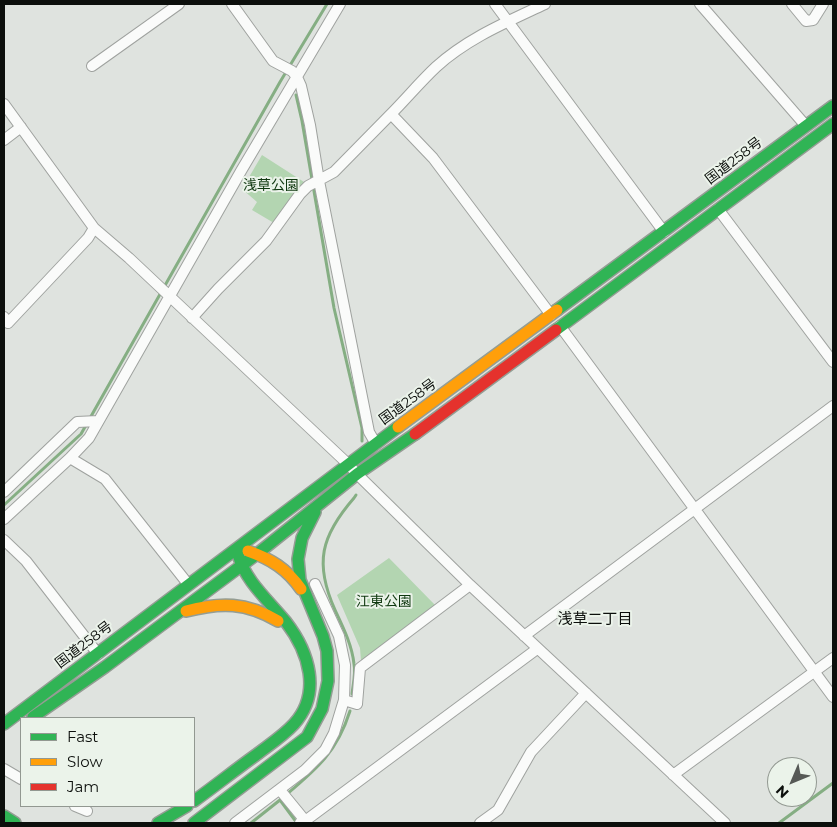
<!DOCTYPE html>
<html>
<head>
<meta charset="utf-8">
<style>
	body { margin:0 }
	#map { position:relative; width:837px; height:827px; overflow:hidden; background:#dfe3df; font-family:Montserrat,sans-serif }
	canvas { display:block }
	.frame { position:absolute; inset:0; border:5px solid #0c0f0c; pointer-events:none }
	.legend { position:absolute; left:20px; top:717px; width:175px; height:90px; box-sizing:border-box; background:#ebf3ea; border:1px solid #929891; margin:0; padding:6px 9px; list-style:none; font-size:15px; color:#0c0f0c }
	.legend li { display:flex; align-items:center; gap:10px; height:25px }
	.legend b { width:25px; border:1px solid #929891 }
	.north { position:absolute; left:767px; top:757px; width:50px; height:50px; box-sizing:border-box; background:#ebf3ea; border:1px solid #929891; border-radius:50%; rotate:225deg; font-size:14px; font-weight:700; line-height:20px; text-align:center; color:#0c0f0c }
	.north::after { content:''; display:block; margin:auto; width:18px; height:22px; background:#565956; clip-path:polygon(50% 0,100% 100%,50% 72%,0 100%) }
</style>
</head>
<body>
<div id="map">
<canvas width="837" height="827"></canvas>
<div class="frame"></div>
<ul class="legend">
<li><b style="height:6px;background:#30b455"></b>Fast</li>
<li><b style="height:6px;background:#ff9f0a"></b>Slow</li>
<li><b style="height:6px;background:#e5322d"></b>Jam</li>
</ul>
<div class="north">N</div>
</div>
<script>
const context = document.querySelector('canvas').getContext('2d');
context.lineJoin = 'round';
function paint(path, color) { context.fillStyle = color; context.fill(path, 'evenodd'); }
function stroke(path, color, width, dash) { context.strokeStyle = color; context.lineWidth = width; context.lineCap = dash ? 'butt' : 'round'; context.setLineDash(dash || []); context.stroke(path); }
function write(font, color, halo, rows, align = 'center') {
  context.font = font + ' Montserrat,"Noto Sans JP",sans-serif'; context.lineWidth = 4; context.setLineDash([]); context.textBaseline = 'middle'; context.strokeStyle = halo; context.fillStyle = color; for (const [text, x, y, turn = 0] of rows) {
    context.save(); context.translate(x, y); context.rotate((+turn || 0) * Math.PI / 180); context.textAlign = isNaN(turn) ? turn : align; if (halo) context.strokeText(text, 0, 0); context.fillText(text, 0, 0); context.restore();
  }
}
paint(new Path2D(`
	M262,155L304,182L274,223L252,210L257,202L242,189Z
	M389,558L435,605L361,661L360,648L337,595Z`), '#b3d5b1');
stroke(new Path2D(`
	M296,95L302,121L334,308L362,428V441
	M4,505L81,434L280,82L327,4
	M352,694C353,684 356,674 354,664C352,645 343,627 335,610C314,563 321,536 354,498L356,495
	M280,800C314,771 336,755 350,711
	M251,823L280,800L297,823
	M779,823L833,783`), '#85ae83', 3);
const street = new Path2D(`
	M232,4L273,61L292,71L297,77L301,86L310,125L319,181L369,432L376,444
	M495,4L664,232
	M700,4L806,126
	M792,4L806,21L813,20L823,4
	M92,66L179,4
	M4,104L94,228L129,258L348,464L357,474L470,585L725,823
	M391,114C406,99 420,82 436,67C468,38 507,22 545,4
	M4,140L21,127
	M718,209L833,362
	M4,317L8,323L88,238L94,228
	M192,318L218,289L266,241L300,194L308,186L334,172L391,114L433,158L551,315
	M560,326L833,697
	M70,458L105,479L188,584
	M4,492L77,422L98,421
	M4,519L70,458L89,438L241,171L340,4
	M4,540L26,561L98,654
	M524,636L833,406
	M344,700L357,704L360,668L470,585
	M4,769L21,779
	M673,775L833,658
	M280,790L307,823
	M75,806L87,811
	M235,823L305,770L325,750L334,733L344,700L345,665L339,636L315,584
	M300,823L305,821L537,649
	M480,823L498,810L531,752L586,693`);
const fast = new Path2D(`
	M557,310L833,106
	M556,330L833,124
	M33,717L105,667L257,554L357,474L415,434
	M4,724L398,427
	M194,801C215,786 235,770 256,755C269,745 283,736 294,724C322,693 309,652 286,622C269,601 245,581 238,554
	M4,816L15,823
	M158,823L187,806
	M194,823L307,737L322,709L328,681L327,651L323,636L300,580L298,559L302,538L315,512`);
const slow = new Path2D(`
	M398,427L557,310
	M248,551C271,559 287,569 301,589
	M186,611C221,602 246,602 278,621`);
const jam = new Path2D(`
	M415,434L556,330`);
stroke(street, '#9fa29f', 12);
stroke(fast, '#949d94', 14);
stroke(slow, '#949d94', 14);
stroke(jam, '#949d94', 14);
stroke(street, '#fafbfa', 10);
stroke(fast, '#30b455', 11);
stroke(slow, '#ff9f0a', 11);
stroke(jam, '#e5322d', 11);
write('14px', '#0c0f0c', '#ebf3ea', [
	["国道258号",734,161,-37],
	["国道258号",408,402,-36],
	["国道258号",84,645,-37]
]);
write('14px', '#0f380f', '#ebf3ea', [
	["浅草公園",271,186],
	["江東公園",384,602]
]);
write('15px', '#0c0f0c', '#ebf3ea', [
	["浅草二丁目",595,620]
]);
</script>
</body>
</html>
